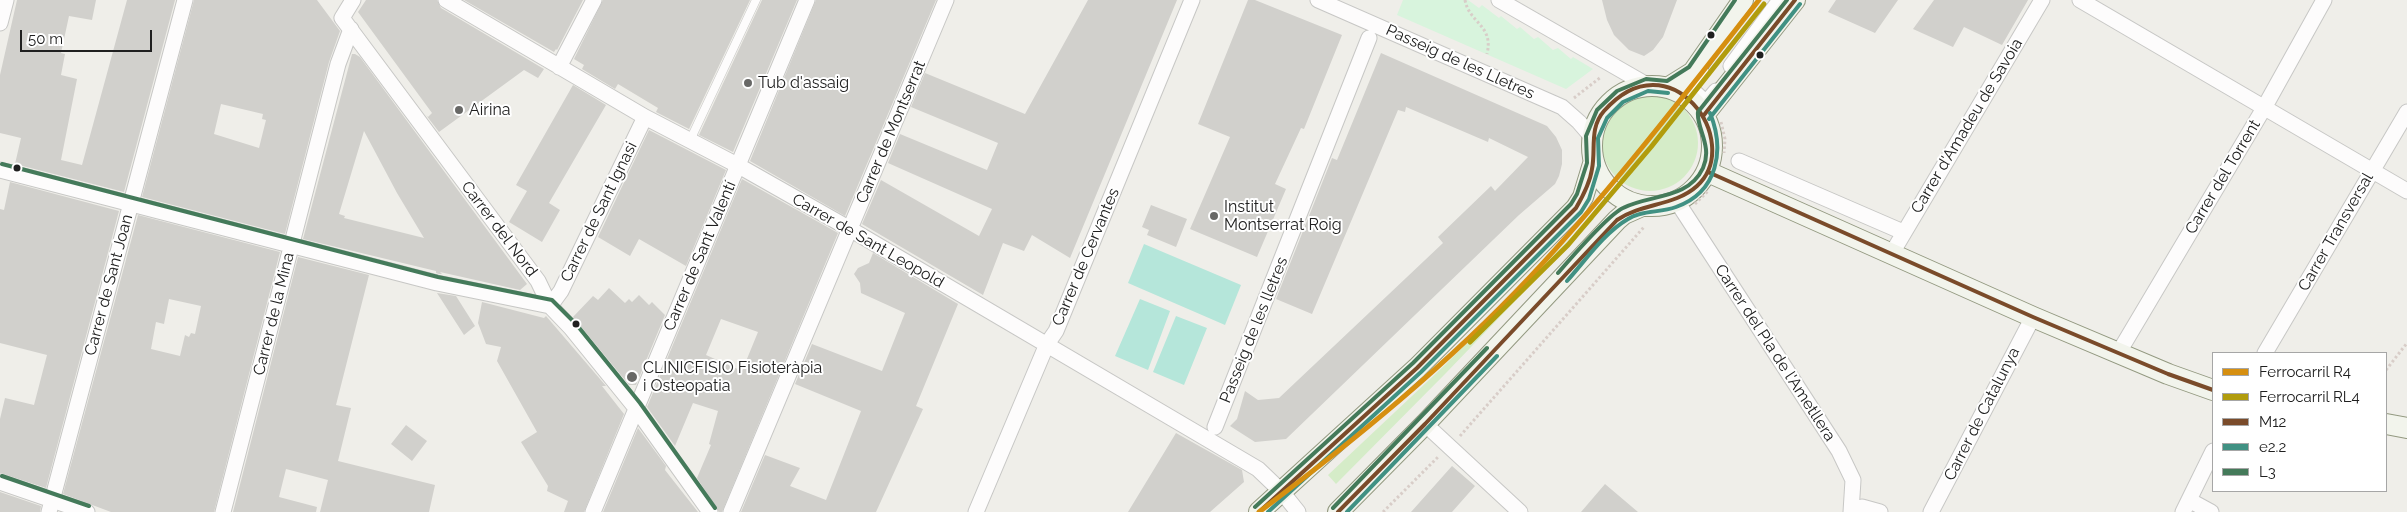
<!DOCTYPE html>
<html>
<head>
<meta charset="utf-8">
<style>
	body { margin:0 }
	#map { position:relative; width:2407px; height:512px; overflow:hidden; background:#efeee9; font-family:Raleway,sans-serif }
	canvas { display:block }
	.legend { position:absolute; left:2212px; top:352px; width:175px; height:140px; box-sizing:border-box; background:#fff; border:1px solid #a6a6a6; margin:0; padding:6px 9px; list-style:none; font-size:15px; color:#202020 }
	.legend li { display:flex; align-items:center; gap:10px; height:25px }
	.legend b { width:25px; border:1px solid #a6a6a6 }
	.scale { position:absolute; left:20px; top:30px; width:132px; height:22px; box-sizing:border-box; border:2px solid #202020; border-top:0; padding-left:6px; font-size:15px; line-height:18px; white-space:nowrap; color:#202020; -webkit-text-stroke:4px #fff; paint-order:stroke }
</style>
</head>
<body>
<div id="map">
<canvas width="2407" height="512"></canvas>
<ul class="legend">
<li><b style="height:6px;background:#d68f10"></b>Ferrocarril R4</li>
<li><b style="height:6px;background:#b19c0d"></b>Ferrocarril RL4</li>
<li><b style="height:6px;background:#7a4b2a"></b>M12</li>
<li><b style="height:6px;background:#409183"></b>e2.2</li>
<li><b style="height:6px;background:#447a5a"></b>L3</li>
</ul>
<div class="scale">50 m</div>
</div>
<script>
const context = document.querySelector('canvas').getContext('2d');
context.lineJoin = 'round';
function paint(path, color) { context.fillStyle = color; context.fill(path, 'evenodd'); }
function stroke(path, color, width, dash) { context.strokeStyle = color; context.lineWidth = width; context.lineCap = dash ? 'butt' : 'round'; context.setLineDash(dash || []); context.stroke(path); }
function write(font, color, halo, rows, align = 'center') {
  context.font = font + ' Raleway,sans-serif'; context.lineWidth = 4; context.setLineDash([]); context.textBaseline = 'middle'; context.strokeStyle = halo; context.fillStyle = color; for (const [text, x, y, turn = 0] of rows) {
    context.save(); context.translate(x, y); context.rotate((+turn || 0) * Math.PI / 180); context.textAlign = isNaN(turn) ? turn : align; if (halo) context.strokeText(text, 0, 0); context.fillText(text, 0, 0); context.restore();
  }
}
paint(new Path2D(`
	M1602 143a48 48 0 1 1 96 0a48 48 0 1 1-96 0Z
	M1591,217L1594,219L1446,373L1336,484L1328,475L1446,364Z`), '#d5ecc8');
paint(new Path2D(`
	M1403,0H1468L1479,8L1482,5L1499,18L1501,16L1517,29L1520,27L1534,39L1538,37L1553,50L1558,48L1571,59L1573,57L1593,69L1566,89L1397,15Z`), '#d8f4dd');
paint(new Path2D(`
	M1144,244L1241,285L1225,325L1128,283Z
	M1140,299L1170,311L1148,370L1115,356Z
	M1176,316L1207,328L1184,385L1153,372Z`), '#b5e6da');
paint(new Path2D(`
	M17,0H96L92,20L69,16L61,53L65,54L61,75L77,79L61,160L82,165L127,0H175L124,192L15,164L21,138L0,133V75Z
	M194,0H317L340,31L329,62L285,234L142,197ZM221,104L263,114L262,119L266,120L259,148L214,134Z
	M366,0H437L441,8L544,69L538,78L524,70L439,132L426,115L428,117L432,113L358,12Z
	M464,0H583L557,50L556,49L554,52Z
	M603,0H750L689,129L656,112L658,108L618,84L615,89L582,69L584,65L574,59Z
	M762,0H797L733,152L699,135Z
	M816,0H936L845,216L750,161Z
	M1088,0H1177L1070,258L1032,235L1024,251L1003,243L983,295L862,224L881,180L979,236L992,209L888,163L900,134L987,170L998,143L911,107L925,73L1025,114Z
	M1248,0H1255L1342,35L1304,129L1301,128L1275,184L1286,189L1257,257L1190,229L1230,137L1198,124Z
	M1602,0H1677L1663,37L1653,50L1644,56L1629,50L1614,35L1607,20Z
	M1836,0H1898L1875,33L1828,12Z
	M1934,0H2028L2002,45L1964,27L1953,47L1913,29Z
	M1381,53L1547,126L1556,137L1562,150V164L1559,176L1555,184L1519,215L1286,439L1255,442L1230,426L1237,419L1245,391L1258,400L1279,398L1443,243L1438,237L1491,186L1495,191L1528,157L1489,138L1488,142L1406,107L1405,112L1398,110L1312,314L1276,299L1332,158L1337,160Z
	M352,54H355L360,57L527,284L520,290L440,272L442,274H439L436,273V271L303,239ZM364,131L397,193L424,238L344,218L345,216L339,214Z
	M573,85L606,105L549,203L560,210L542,242L509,222L527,191L516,185Z
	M649,130L726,170L686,266L639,239L630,256L598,237Z
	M742,179L838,233L722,512H719L697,478L711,445L709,444L718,411L693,403L675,446L647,407ZM721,319L758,332L742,371L706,355Z
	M10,182L119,211L46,488L0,473V419L5,398L34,405L47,355L0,343V209L4,210Z
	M1151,205L1187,219L1176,247L1147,235L1149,230L1142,227Z
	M138,215L280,252L214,512H111L63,494ZM169,299L201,306L195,334L191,333L189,337L185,335L180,356L151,349L156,322L164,324Z
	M873,253L958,304L916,406L923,409L876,512H741L765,455L800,468L790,486L826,500L861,411L795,384L812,344L882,371L905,313L861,293L860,283L854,274L858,268L869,263Z
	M298,257L369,275L336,405L351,408L338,461L435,485L429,512H320L328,480L286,469L279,497L317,507L316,512H233Z
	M609,288L625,303L629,299L632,302L639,295L649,305L652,302L665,315L636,385H629L573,317L593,296L598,300Z
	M437,293L456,296L475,326L464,335Z
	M482,302L544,318L546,316L606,386H602L624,414L584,512H564L568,501L547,491L548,486L521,442L537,432L497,361L501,347L486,344L478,323Z
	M406,425L427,441L412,461L391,444Z
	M638,428L666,466L665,470L698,512H603Z
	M1176,433L1242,470L1244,482L1210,512H1128Z
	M1452,466L1475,486L1452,512H1411Z
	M1605,484L1638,512H1581Z
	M0,492L41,506L40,512H0Z`), '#d1d0cc');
const lane = new Path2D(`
	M693,142V134L756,0`);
const street = new Path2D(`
	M353,0L342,18L538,281L550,306L571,328L635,407L710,512
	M446,0L645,117L739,166L850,229L1258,469L1282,492L1298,512
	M1318,0L1562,107L1579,122L1592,137
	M1499,0L1647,85
	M2080,0L2407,191
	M0,23L6,0
	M1731,66L1780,0
	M559,67L594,0
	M1701,71L1690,88L1706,103L1716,91
	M1739,161L1903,232
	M0,170L437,283L550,306
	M1676,200L1839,451L1853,480L1851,512
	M1892,253L2042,0
	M550,306L561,291L645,117
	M2119,352L2264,108L2324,0
	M2265,353L2407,112
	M1425,424L1520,512
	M1215,427L1369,38
	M0,482L87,512
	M2189,500L2211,512
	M49,512L185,0
	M223,512L338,64L351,29
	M593,512L807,0
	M731,512L946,0
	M976,512L1047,344L1056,331L1192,0
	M1851,512L1862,507L1880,512
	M1931,512L2033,317
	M2183,512L2213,451`);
const secondary = new Path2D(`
	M1592 146a60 60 0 1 1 120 0a60 60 0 1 1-120 0Z
	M1669,87L1693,72L1743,0
	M1704,115L1795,0
	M1708,172L2033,317L2168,374L2213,390
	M2386,424L2407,428
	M1259,512L1417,368L1576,208L1583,197L1593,164
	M1338,512L1425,424L1617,220L1624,214L1642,206`);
stroke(lane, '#c7c7c5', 9);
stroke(street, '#c7c7c5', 17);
stroke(secondary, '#939980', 22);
stroke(new Path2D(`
	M1465,0C1469,23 1494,25 1487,54
	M1574,98L1601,77
	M1721,122L1725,139L1724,153
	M1695,204L1708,191
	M2386,370L2407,343
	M1460,436L1644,227
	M1383,512L1439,456`), '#d8cdc8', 3, [2.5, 2.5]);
stroke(lane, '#fdfcfc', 8);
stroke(street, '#fdfcfc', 15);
stroke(secondary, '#f2f4ec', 20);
stroke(new Path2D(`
	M1704,115L1795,0
	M1708,172L2033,317L2168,374L2213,390
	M1259,512L1417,368L1576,208C1583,196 1590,183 1592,169C1596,149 1589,128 1604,111C1670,36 1745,142 1697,186C1675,206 1642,203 1617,220L1425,424L1338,512`), '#7a4b2a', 4);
stroke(new Path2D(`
	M1709,119L1800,4
	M1567,281C1585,261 1604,233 1628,219C1642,210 1660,213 1676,207C1718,192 1725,150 1710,113
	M1268,512L1421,372L1581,212L1589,199L1599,166L1598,138L1607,118L1623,102L1648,91L1668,93
	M1347,512L1497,356`), '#409183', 4);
stroke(new Path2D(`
	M2,164L438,277L552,300L576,324L640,403L715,508
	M1558,273C1571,258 1608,215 1623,208C1650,194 1688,200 1703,168C1713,146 1696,128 1698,112L1787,0
	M2,476L89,506
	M1255,507L1413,363L1571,204L1577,194L1587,163L1586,136L1597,110L1617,91L1646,79L1667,81L1689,67L1735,0
	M1333,508L1487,348`), '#447a5a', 4);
stroke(new Path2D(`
	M1259,512C1355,440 1448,364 1530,277C1612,189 1685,94 1759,0`), '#d68f10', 5);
stroke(new Path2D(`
	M1470,342L1568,245L1651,147L1764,4`), '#b19c0d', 5);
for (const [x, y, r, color] of [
	[1711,35,4.5,"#202020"],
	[1760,55,4.5,"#202020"],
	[748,83,5,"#686866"],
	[459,110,5,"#686866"],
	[17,168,4.5,"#202020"],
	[1214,216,5,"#686866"],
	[576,324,4.5,"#202020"],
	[632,377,6,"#686866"]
]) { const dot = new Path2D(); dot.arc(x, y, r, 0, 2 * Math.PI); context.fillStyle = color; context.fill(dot); stroke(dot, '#fff', 2); }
write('16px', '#202020', '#fff', [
	["Passeig de les Lletres",1460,62,24],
	["Carrer d'Amadeu de Savoia",1967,126,-59],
	["Carrer de Montserrat",891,132,-67],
	["Carrer del Torrent",2223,177,-59],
	["Carrer de Sant Ignasi",599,212,-64],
	["Carrer del Nord",499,229,53],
	["Carrer Transversal",2336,232,-60],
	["Carrer de Sant Leopold",868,241,30],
	["Carrer de Sant Valentí",700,256,-67],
	["Carrer de Cervantes",1086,257,-67],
	["Carrer de Sant Joan",109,285,-75],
	["Carrer de la Mina",274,314,-76],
	["Passeig de les lletres",1254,330,-68],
	["Carrer del Pla de l'Ametllera",1775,353,57],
	["Carrer de Catalunya",1982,414,-63]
]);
write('16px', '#202020', '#fff', [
	["Tub d'assaig",758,83],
	["Airina",469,110],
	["Institut",1224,207],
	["Montserrat Roig",1224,225],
	["CLINICFISIO Fisioteràpia",643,368],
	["i Osteopatia",643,386]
], 'left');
</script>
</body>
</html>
